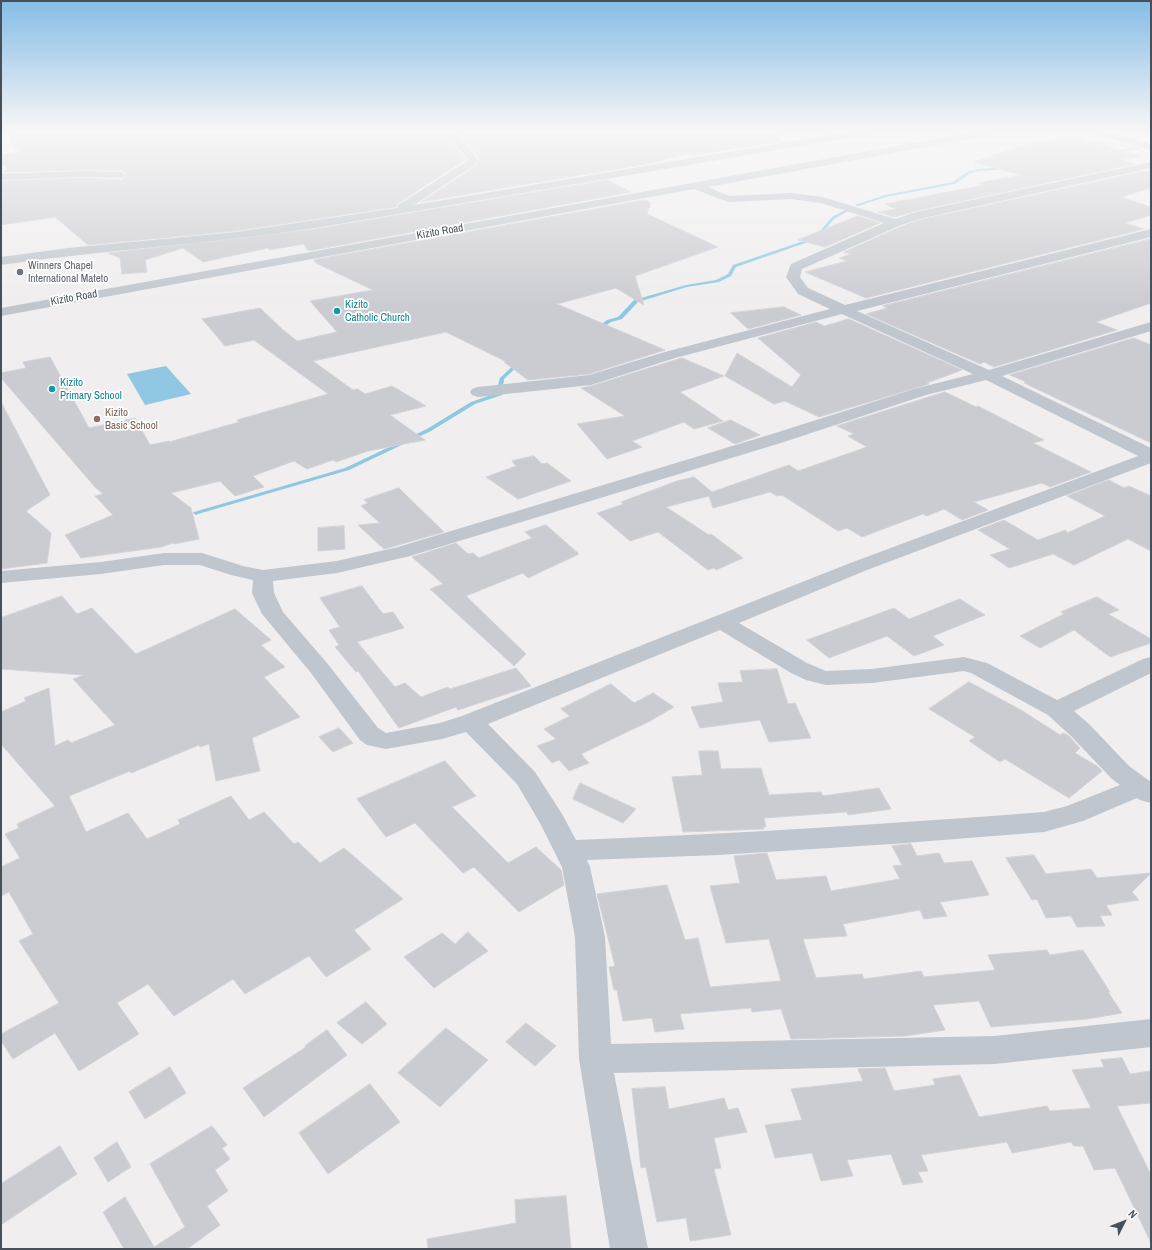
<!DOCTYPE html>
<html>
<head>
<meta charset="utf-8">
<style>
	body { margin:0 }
	#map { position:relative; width:1152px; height:1250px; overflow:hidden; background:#f0eeee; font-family:"Archivo Narrow",sans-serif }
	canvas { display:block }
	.frame { position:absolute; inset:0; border:2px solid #474f59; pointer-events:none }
	.north { position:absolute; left:1104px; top:1202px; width:40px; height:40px; -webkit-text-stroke:3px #fff; paint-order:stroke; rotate:48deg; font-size:11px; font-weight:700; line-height:16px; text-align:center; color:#474f59 }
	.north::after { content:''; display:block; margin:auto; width:14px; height:18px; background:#474f59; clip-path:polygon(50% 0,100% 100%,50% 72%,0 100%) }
</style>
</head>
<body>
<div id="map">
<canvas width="1152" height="1250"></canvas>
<div class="frame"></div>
<div class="north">N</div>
</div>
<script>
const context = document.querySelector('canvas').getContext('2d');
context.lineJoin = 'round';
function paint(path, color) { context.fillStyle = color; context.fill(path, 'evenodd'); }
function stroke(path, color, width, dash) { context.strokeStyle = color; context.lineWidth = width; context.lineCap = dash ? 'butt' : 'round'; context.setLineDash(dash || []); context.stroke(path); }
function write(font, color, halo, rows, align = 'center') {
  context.font = font + ' "Archivo Narrow",sans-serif'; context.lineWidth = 3.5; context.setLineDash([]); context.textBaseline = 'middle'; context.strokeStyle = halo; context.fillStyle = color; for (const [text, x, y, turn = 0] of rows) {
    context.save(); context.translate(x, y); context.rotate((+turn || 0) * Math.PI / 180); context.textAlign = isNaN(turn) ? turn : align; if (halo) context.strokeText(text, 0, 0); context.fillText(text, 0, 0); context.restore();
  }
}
paint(new Path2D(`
	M166,366L191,394L145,405L127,374Z`), '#90c8e3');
paint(new Path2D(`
	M1140,147L1141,149L1111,152L1109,151Z
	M1007,167L1008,169L978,171L969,174L955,184L886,197L858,206L855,205L885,195L953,182L967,172L977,169Z
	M845,210L848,211L834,219L817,239L736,267L731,276L719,282L687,287L638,302L622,319L611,322L599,330L595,329L607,320L618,317L634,300L686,285L716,280L728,274L733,265L815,237L832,217Z
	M517,362L521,363L504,379L503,386H499L498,385L500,378Z
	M500,392L503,394L502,395L475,404L431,431L349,470L198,514L196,515L193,513L194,512L345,468L427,429L471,402Z`), '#90c8e3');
const building = new Path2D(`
	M7,131H441L466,159L397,204L396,207L236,231L88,245L55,217L1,225V194L4,192L1,191V181L83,178L121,180L127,174L121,170H83L4,172L7,168L1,164V155L20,152L16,149Z
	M455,131H780L781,142L693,155L688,153L652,163L421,202L477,165L479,160L478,156Z
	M1072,136L1141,156L1121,160L1135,164L916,211L895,217L878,212L896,209L885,204L984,185L979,183L1021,175L974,162L1025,145Z
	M1151,170V188L1121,197L1151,207V215L1125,223L1144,229L866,298L805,272L847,261L839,258L852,254L844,252L900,227L919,220Z
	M607,180L631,192L308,251L304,244L269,250L268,248L203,262L183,248L145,260L147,272L122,274L120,258L108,253L309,230Z
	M645,200L651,203L647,214L718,247L635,276L644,305L616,288L557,304L665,350L589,374L528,380L504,362H507L446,332L313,361L353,390L358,389L365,394L392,386L426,406L390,415L425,440L368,451L336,462L333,460L307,469L294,461L253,476L264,487L235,496L220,481L171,493L191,508L199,539L174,544L173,543L161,547L81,558L65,535L113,515L95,496L103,494L95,487L1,378V373L26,368L23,362L50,357L89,428L135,418L150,445L169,441V442L239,422L237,420L328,394L254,340L225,346L202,319L260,308L282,329L297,341L337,332L310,301L373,290L316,263L314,260Z
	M858,216L880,223L825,247L798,240Z
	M1151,239V303L1096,322L1117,330L994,367L984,362L980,364L866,314L887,308L883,306Z
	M784,307L801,315L748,329L731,313Z
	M849,319L962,370L927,383L929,384L819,417L785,401L774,404L725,376L737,353L792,387L801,375L758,338L816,322L824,326Z
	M1134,338L1151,345V443L1024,383L1026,382L1010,375Z
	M682,358L724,376L680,392L723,421L694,429L684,422L632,441L642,447L607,459L577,424L625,416L581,388L591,386Z
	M945,392L976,407L978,406L1044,440L1033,443L1091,472L1050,487L1042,483L974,502L988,510L962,520L944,509L927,516L923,514L862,537L847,528L838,531L782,495L777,496L770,492L713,508L709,496L666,507L709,535L711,534L743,558L716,570L714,568L708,570L658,532L630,541L597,513L624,504L621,502L677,481L694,477L712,492L789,465L798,471L867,447L848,436L854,434L837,426Z
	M1,402L50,495L26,511L51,533L47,563L1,569Z
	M731,420L760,435L735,444L708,428Z
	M534,456L542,464L547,463L571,481L518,499L486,477L516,466L512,461Z
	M1109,480L1124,488L1129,486L1151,496V551L1128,539L1074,565L1053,554L1009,568L990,555L1010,549L978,530L1004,520L1038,540L1066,530L1067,533L1105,516L1067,496Z
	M399,488L406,495L444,532L384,549L358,525L380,523L361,506L368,503L364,500Z
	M546,525L579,554L528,578L523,573L466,596L526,654L514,666L430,589L443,584L412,557L456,543L468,554L473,553L479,558L532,538L525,532Z
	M344,526L345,549L318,551V528Z
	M362,586L383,614L393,612L404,628L357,642L395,687L405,683L421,697L448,687L450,689L516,668L531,686L458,710L456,707L399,728L358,671L356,672L335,647L339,645L329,630L340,627L320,598Z
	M62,596L77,614L92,608L136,654L235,609L271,640L261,645L285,667L264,677L300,717L252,738L260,771L216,781L209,744L200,747L199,745L131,773L130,771L69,796L86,832L128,813L147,839L180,824L178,820L231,796L249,820L264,812L294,844L298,842L320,863L344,848L403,899L354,930L371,949L326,977L309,956L245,994L233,979L174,1016L148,984L117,1003L139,1034L79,1071L55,1033L13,1059L1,1041V1034L59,1003L19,941L33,934L9,892L1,896V867L20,858L5,834L19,828L17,824L55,806L1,744V712L26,701L24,698L49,688L55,746L68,740L71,743L115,725L73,679L84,675L1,669V618Z
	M1097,597L1119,610L1108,614L1151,639V643L1110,657L1074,630L1040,648L1020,636L1064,614L1061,612Z
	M960,599L985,615L933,636L944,645L914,656L887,636L829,658L807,640L894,608L909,619Z
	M777,669L788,704L795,703L811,738L769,742L760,720L700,728L691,707L723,702L718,683L743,682L740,671Z
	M969,682L1021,710L1060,735L1063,733L1069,736L1080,748L1075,753L1097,766L1102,771L1069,798L1005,759L1000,762L969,741L975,737L929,709Z
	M611,684L634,703L653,693L674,707L650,721L581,754L589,763L569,771L559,760L552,763L537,746L556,739L544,729L570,716L561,709Z
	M339,728L353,743L333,752L319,737Z
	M699,751H718L721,769L761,768L769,795L821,792L823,796L879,788L891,809L848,815L847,812L764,818L766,827H763L764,829L683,832L672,777L702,775Z
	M445,761L476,796L452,807L508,863L536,847L561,870L564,885L519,912L474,867L463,873L415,823L386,837L357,799Z
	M580,783L636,809L623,823L573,799Z
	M911,844L917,856L939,853L944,863L972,861L989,895L940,902L947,916L924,919L920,910L843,924L847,936L803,939L816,978L862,974L864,979L921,971L924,977L995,970L988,955L1047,950L1050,955L1083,950L1110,992H1108L1122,1013L1087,1019L991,1027L979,1001L933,1005L945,1030L905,1036L791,1039L781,1009L752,1012L751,1008L680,1014L684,1029L655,1032L652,1018L623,1021L617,990H614L609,967L615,966L597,894L667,885L685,940L698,938L710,987L781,981L769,939L726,943L710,886L740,883L734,856L767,853L776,880L826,876L831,891L900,879L893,866L902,865L892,846Z
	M1034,855L1046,874L1091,869L1097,878L1151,873L1132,892L1139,900L1106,905L1112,915L1100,916L1105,926L1077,927L1071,916L1046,918L1037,899L1032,900L1006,858Z
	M468,932L488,951L434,988L404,957L442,933L455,944Z
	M366,1002L387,1024L362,1044L337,1023Z
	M526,1023L556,1046L535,1066L506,1042Z
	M446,1028L488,1060L440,1107L398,1073Z
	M327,1030L347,1055L264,1117L243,1088L306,1047L305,1046Z
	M1122,1058L1130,1074L1151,1071V1103L1117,1106L1151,1175V1243L1115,1168L1094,1170L1083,1146H1074L1071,1142L1012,1153L1007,1142L921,1155L928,1171L918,1172L923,1182L903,1185L891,1154L847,1160L853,1176L821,1181L812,1153L775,1158L765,1125L802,1120L791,1089L863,1081L858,1069L885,1068L894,1091L935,1085L933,1079L960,1075L979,1117L1047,1106L1050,1111L1091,1108L1072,1070L1104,1067L1101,1060Z
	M170,1067L186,1093L145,1119L129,1092Z
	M370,1084L400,1122L328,1174L299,1133Z
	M665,1087L669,1109L724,1098L728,1110L738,1108L747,1132L714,1138L721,1168L714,1169L731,1235L690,1241L686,1218L657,1222L646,1167L641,1168L632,1089Z
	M212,1126L227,1145L222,1148L230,1159L215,1170L228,1191L207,1206L220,1225L187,1249H124L103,1212L125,1197L154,1247L185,1227L150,1164Z
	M117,1142L131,1167L108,1182L94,1158Z
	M60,1146L77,1174L1,1225V1184Z
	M566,1196L571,1249H428L427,1239L516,1223L515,1200Z`);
paint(building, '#cbccd2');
stroke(building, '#d2d3d9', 1);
paint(new Path2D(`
	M442,131H453L477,157L478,159L476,164L414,205L853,131H877L872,134L309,229C207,244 103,250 1,265V257L68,248L236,232L397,208L398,205L466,162L468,159Z
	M979,131H1002L997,134L708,187L729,196L791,193L823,197L895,219L916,212L1151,162V168L919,219L899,226L802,269L800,277L808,288L845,305L1151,229V237L857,311L989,370L1151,322V331L1002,376L1151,448V463L867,570L739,623L807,663L826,671L872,669L964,657L987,663L1057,700L1143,659L1151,657V673L1074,711L1090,725L1129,766L1151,782V803L1140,800L1137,798L1083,821L1044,832L892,844L718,855L587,860L590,867L605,937L611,1044L995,1036L1151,1019V1047L995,1064L614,1073L648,1249H610L579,1059L575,937L562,867L540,823L517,784L466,732L442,739L386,749L367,745L360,740L311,673L262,614L252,593L253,580L231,575L200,565H164L101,574L1,583V571L101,562L164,553H202L243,566L263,570L337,561L398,547L772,434L914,389L973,374L842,314L675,358L591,385L478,397L472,395L470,392L472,389L478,387L589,375L665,352L830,309L798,294L786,277L791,264L884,223L821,203L791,199L728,202L694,189L1,316V308ZM986,380L1138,456L853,562L462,716L440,723L386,733L378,728L327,663L283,612L274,593L273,581L337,573L410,556L784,442L926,395ZM720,630L791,673L806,680L826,685L872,683L964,671L971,673L1048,715L1072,737L1111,778L1120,785L1067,806L1044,812C888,824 733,834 576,840L562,814L535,772L488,724Z
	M83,171L121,172L126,175L121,178L83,177L1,180V174Z`), '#bfc6ce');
paint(new Path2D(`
	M1091,131H1107L1151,144V150L1093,133Z`), '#b0baca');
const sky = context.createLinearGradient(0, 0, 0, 306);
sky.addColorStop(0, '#85bce6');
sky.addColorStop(0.43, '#f8f7f7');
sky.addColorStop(1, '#f8f7f700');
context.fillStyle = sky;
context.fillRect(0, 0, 1152, 306);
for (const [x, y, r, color] of [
	[20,272,4,"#6b7280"],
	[337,311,4,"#0f9aa8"],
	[52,389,4,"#0f9aa8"],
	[97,419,4,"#8d6e63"]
]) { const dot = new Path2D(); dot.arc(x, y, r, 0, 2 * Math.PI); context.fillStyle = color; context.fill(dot); stroke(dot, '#fff', 1.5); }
write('11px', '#474f59', '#fff', [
	["Kizito Road",440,232,-10],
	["Kizito Road",74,298,-10]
]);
write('11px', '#5b616d', '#fff', [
	["Winners Chapel",28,266],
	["International Mateto",28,279]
], 'left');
write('11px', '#0d838f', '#fff', [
	["Kizito",345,305],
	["Catholic Church",345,318],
	["Kizito",60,383],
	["Primary School",60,396]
], 'left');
write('11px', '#785e54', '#fff', [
	["Kizito",105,413],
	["Basic School",105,426]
], 'left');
</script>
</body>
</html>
